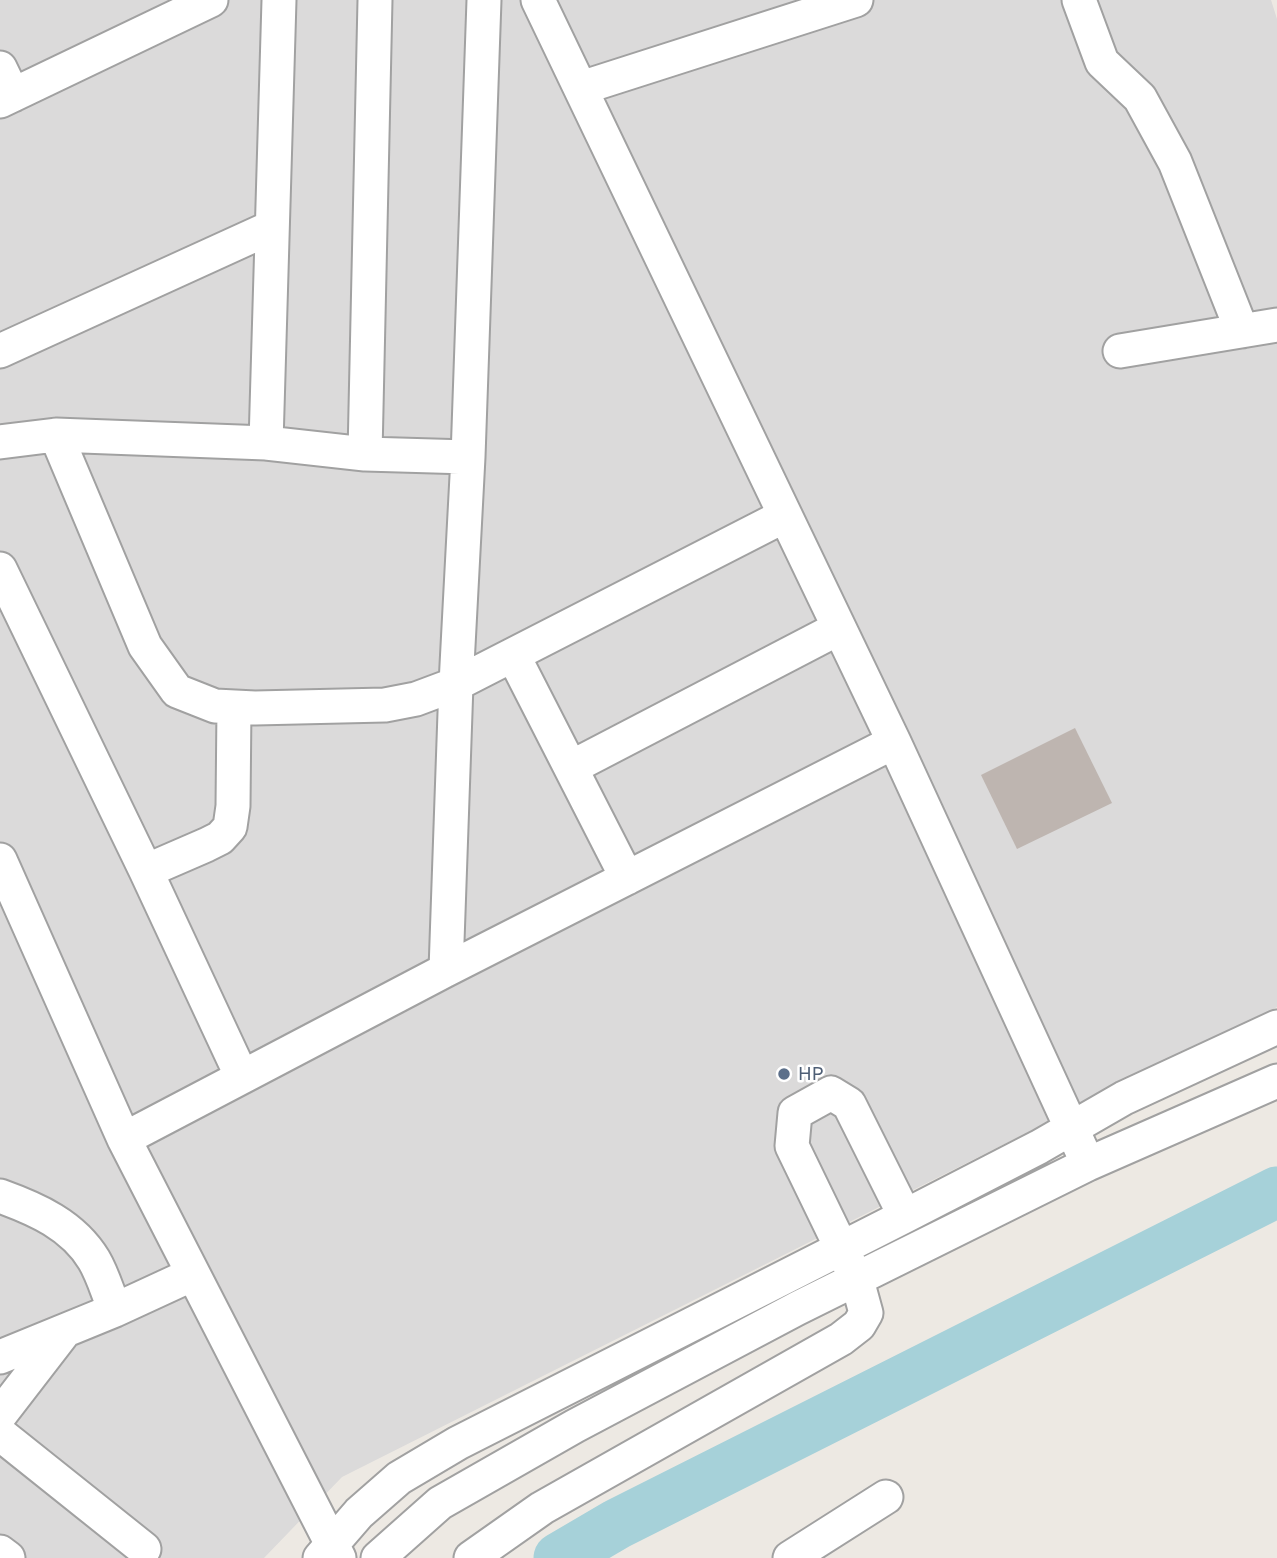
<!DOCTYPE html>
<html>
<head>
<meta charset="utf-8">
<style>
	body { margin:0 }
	canvas { display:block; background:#ede9e3 }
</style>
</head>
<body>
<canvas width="1277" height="1558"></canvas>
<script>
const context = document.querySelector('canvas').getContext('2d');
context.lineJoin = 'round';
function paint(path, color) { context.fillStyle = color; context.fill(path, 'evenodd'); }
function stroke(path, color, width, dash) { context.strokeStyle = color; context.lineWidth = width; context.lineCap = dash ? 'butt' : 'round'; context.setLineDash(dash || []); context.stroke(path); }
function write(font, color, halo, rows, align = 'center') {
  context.font = font + ' "Golos Text",sans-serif'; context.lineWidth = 5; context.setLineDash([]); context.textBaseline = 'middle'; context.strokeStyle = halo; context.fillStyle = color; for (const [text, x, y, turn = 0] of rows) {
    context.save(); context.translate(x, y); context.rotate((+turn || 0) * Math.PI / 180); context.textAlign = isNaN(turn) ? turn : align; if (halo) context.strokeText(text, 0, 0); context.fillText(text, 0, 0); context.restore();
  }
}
paint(new Path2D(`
	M0,0H1271L1277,19V1007L342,1477L264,1558H0Z`), '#dbdada');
stroke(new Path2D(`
	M559,1558L617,1524L1277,1192`), '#a6d1d9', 51);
paint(new Path2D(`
	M1075,728L1112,803L1017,849L981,775Z`), '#beb5b0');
const minor = new Path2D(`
	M538,0L894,742L1088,1164
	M1079,0L1102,62L1140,98L1175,162L1242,331
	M0,68L13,95
	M581,88L856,0
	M0,101L211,0
	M0,351L272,227
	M1120,351L1277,325
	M56,435L145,646L177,691L215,706L255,708L385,705L416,699L456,684L784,516
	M0,442L56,435L266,443L365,454L468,457
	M266,443L279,0
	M365,454L375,0
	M0,569L146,871L242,1077
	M513,655L627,878
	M572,767L839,628
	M0,860L124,1139L339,1558
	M146,871L206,845L220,838L230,827L233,806L234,707
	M446,970L456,684L468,457L484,0
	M124,1139L446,970L894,742
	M0,1196C36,1209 73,1225 94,1260C103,1275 108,1294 115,1310
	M0,1357L115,1310L193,1274
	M0,1415L64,1332
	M0,1434L144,1549
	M0,1552L8,1558
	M320,1558L359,1513L399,1478L458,1443L905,1216L1039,1147L1124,1098L1277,1027
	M378,1558L440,1503L575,1426L798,1308L1088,1164L1277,1081
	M471,1558L542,1508L841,1339L859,1325L866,1313L857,1280L792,1146L795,1113L831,1093L849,1104L905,1216
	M790,1558L886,1497`);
stroke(minor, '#a1a1a1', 37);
stroke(minor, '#fff', 33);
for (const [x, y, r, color] of [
	[784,1074,7,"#5c6f8a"]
]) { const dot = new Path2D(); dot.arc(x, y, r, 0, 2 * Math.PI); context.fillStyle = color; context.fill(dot); stroke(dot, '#fff', 2.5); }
write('18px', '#4e5e75', '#fff', [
	["HP",798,1074]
], 'left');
</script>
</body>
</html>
